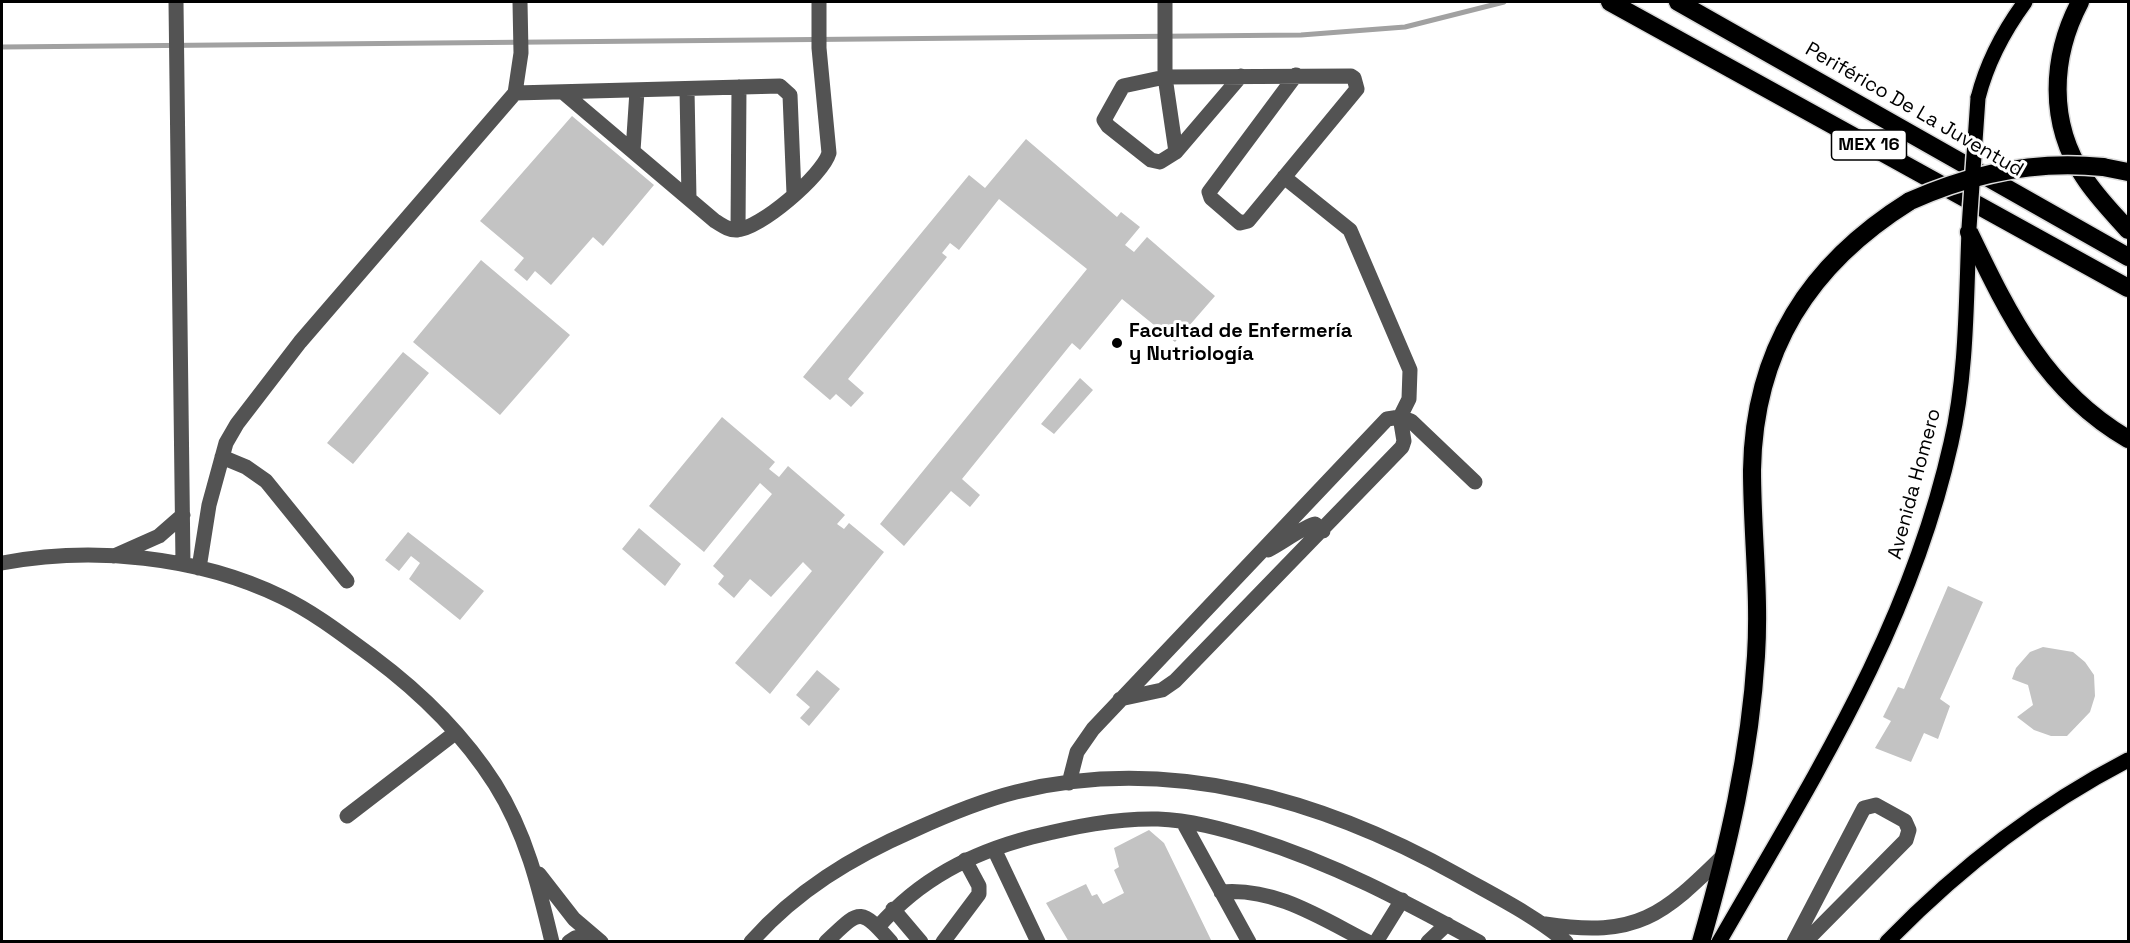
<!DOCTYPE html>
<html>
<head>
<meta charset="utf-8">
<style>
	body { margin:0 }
	#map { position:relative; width:2130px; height:943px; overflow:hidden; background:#fff; font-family:"Space Grotesk",sans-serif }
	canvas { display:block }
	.frame { position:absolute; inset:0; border:3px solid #000; pointer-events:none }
</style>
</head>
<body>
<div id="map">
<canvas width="2130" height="943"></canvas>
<div class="frame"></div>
</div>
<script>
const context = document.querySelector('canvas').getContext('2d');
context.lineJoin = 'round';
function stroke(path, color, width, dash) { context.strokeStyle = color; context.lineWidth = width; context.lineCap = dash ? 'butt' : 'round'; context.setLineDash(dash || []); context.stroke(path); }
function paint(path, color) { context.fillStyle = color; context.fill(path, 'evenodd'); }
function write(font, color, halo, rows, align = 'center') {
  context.font = font + ' "Space Grotesk",sans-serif'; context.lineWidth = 6; context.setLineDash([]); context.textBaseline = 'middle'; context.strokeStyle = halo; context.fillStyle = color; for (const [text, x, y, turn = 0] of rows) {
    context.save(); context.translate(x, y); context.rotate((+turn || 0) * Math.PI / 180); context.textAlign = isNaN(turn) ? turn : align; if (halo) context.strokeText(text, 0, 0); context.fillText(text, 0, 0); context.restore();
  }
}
stroke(new Path2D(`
	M2,47L1301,35L1405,27L1504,2`), '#a1a1a1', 5);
paint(new Path2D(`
	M572,116L654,185L603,246L593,237L551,285L535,271L527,281L514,270L524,258L480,221Z
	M1026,139L1117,217L1121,212L1140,227L1125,245L1134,252L1147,237L1215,296L1175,342L1122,299L1080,350L1072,343L962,479L980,495L970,507L951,491L904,546L880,524L1087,269L999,199L959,250L950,243L942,253L947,257L848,379L864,393L851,407L836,394L830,400L803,377L969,175L985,188Z
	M481,260L570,335L500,415L413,342Z
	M403,352L429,373L353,464L327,443Z
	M1080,378L1093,390L1054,434L1041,424Z
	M722,417L775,462L769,469L779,477L788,466L845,515L837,524L844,529L849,523L884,552L770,694L735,663L812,571L803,562L771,597L750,579L734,598L718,584L724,576L713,566L772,494L760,483L704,552L649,506Z
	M639,528L681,564L665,586L622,549Z
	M408,532L484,591L460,620L409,579L420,563L411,556L399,571L385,560Z
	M1948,586L1983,602L1940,699L1950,706L1938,739L1924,733L1911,762L1875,748L1891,721L1883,717L1898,687L1904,689Z
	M2043,647L2073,652L2085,662L2094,675L2095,696L2090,712L2067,736H2051L2034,730L2017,717L2033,705L2028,685L2012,679L2016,668L2030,652Z
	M817,670L840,689L809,726L800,718L810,707L796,695Z
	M1149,830L1164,843L1212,942H1069L1046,903L1086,884L1092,896L1097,894L1103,904L1124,893L1114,870L1119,867L1114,848Z`), '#c3c3c3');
const major = new Path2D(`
	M1978,98C1987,62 2003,32 2025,2
	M1719,942C1813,778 1909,630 1951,443C1967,374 1966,301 1969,231
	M1887,942C1958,869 2039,806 2128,760`);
const highway = new Path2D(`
	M1610,2L2128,288
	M1678,2L2128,257
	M2080,2C2051,57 2048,123 2084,177C2096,196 2113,213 2128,230
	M2103,167L2128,172
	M1969,232C2009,315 2045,391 2128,439
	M1701,942C1728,848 1750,754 1756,656C1760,594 1752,533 1752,470C1754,350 1809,264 1910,201`);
stroke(major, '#dbdbdb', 18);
stroke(highway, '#dbdbdb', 21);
stroke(new Path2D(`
	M176,2L183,564
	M1165,2V77L1176,152
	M1241,76L1176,152L1160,162L1151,160L1108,126L1104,120L1123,86L1165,77L1351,76L1354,78L1357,89L1248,221L1240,223L1211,198L1209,192L1296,75
	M687,89L689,199
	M515,93L780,86L790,95L794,194
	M564,93L715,221C722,225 728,230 736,230C759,230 823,175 829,153L819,48V2
	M633,151L637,91
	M738,230L739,87
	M222,457L246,467L266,481L347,581
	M1268,550C1280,544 1305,526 1315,524L1323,531
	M114,556L159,536L183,515
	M2,563C92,546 198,556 282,597C315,613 343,635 373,657C420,692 463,734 495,784C526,833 539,887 552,942
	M199,568L209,505L226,443L237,424L300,342L515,93L521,53L520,2
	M1120,699L1162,690L1175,681L1402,447L1404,441L1400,417L1409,399L1410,370L1350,230L1284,177
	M1069,783L1077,752L1093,729L1387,419L1400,417L1411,421L1475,482
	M347,816L455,733
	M1183,822L1249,942
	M994,849L1038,942
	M539,874L574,919L601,942
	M1221,892C1275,887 1321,918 1368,942
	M893,909L921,942
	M1545,924C1638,938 1662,916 1726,853
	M878,927C920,879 971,853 1032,837C1073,827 1115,818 1158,819C1190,820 1222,829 1252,838C1335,864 1402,900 1479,942
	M569,942L575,938L592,935
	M751,942C796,891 852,857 914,830C947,815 980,801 1016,792C1169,754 1324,800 1458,875C1495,896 1534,915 1566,942
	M826,942C860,910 859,906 891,942
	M943,942L979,894V886L965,860
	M1376,942L1402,900
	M1428,942L1447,924
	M1794,942L1864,808L1876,805L1905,821L1909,830L1906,840L1805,942`), '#535353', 15);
stroke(major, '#000', 15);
stroke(highway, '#000', 18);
const majorBridge = new Path2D(`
	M1969,228L1978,98`);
const highwayBridge = new Path2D(`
	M1910,201C1972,173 2035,160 2103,167`);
stroke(majorBridge, '#dbdbdb', 18, []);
stroke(highwayBridge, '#dbdbdb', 21, []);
stroke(majorBridge, '#000', 15);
stroke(highwayBridge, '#000', 18);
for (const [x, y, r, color] of [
	[1117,343,6,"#000"]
]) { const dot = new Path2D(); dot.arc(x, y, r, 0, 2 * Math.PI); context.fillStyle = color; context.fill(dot); stroke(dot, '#fff', 2); }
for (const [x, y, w] of [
	[1869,145,75]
]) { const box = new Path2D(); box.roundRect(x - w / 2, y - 15, w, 30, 4.5); context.fillStyle = '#fff'; context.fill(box); stroke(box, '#000', 1.5); }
write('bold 18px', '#000', null, [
	["MEX 16",1869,145]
]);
write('20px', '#000', '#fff', [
	["Periférico De La Juventud",1914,110,30],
	["Avenida Homero",1915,484,-75]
]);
write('bold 20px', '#000', '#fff', [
	["Facultad de Enfermería",1129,332],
	["y Nutriología",1129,355]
], 'left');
</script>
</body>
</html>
